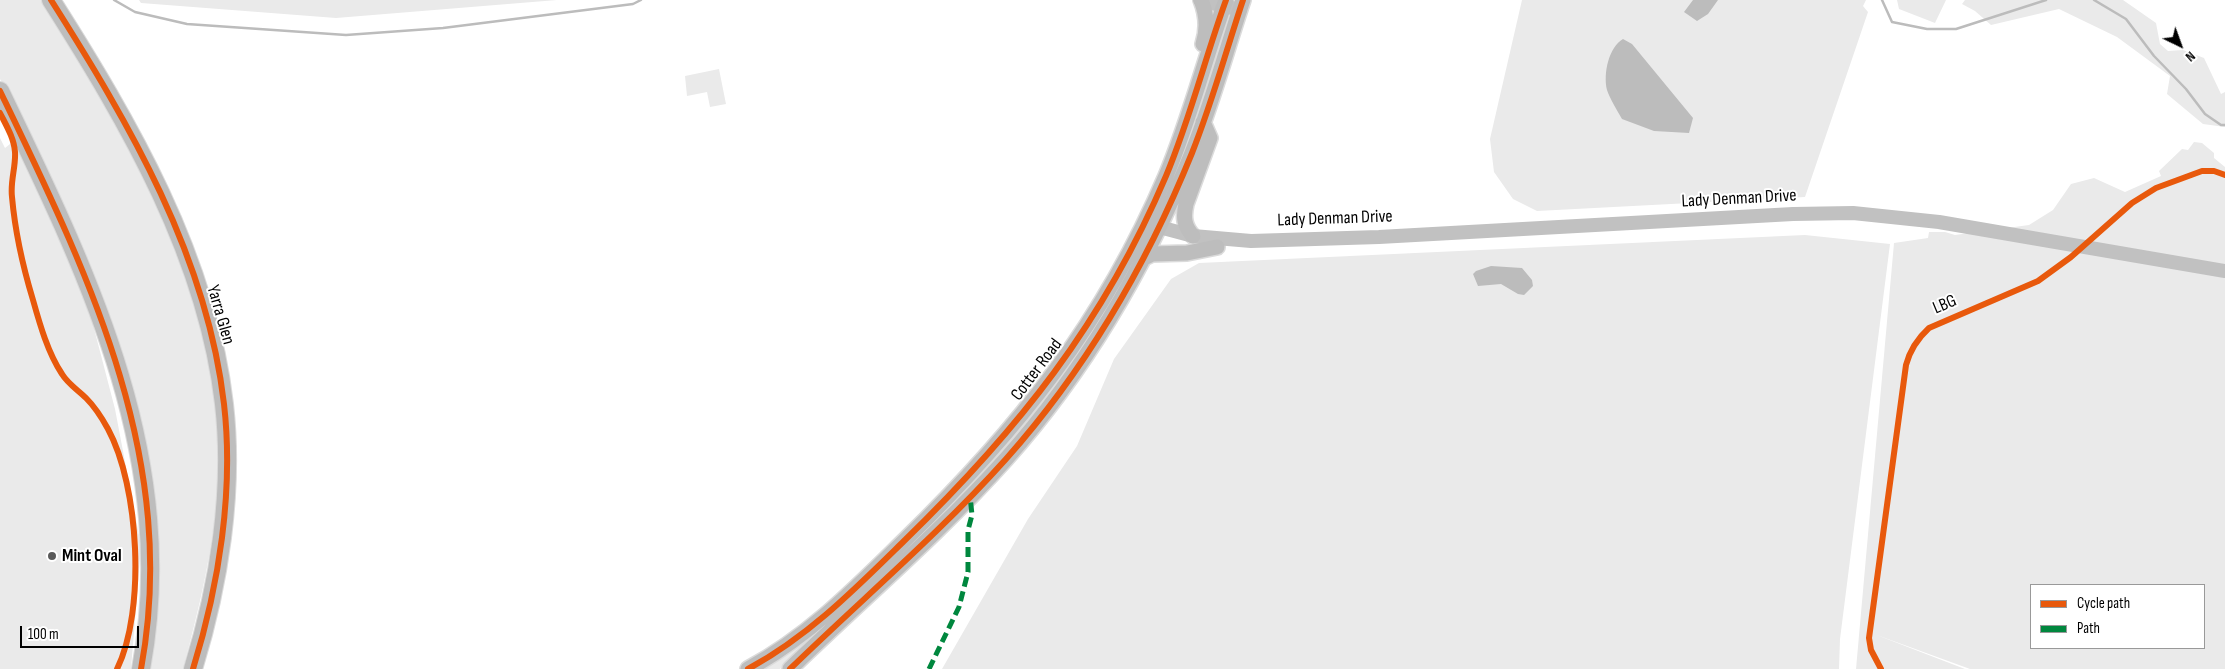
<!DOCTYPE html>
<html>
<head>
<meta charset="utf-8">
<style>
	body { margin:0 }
	#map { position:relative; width:2225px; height:669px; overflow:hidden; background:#fff; font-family:"Sofia Sans Condensed",sans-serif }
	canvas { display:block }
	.legend { position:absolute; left:2030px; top:584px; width:175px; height:65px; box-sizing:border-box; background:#fff; border:1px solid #999; margin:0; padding:6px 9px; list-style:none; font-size:15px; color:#000 }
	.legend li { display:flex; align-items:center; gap:10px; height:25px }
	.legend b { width:25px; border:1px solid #999 }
	.north { position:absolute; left:2155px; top:20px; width:50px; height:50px; -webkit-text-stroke:4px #fff; paint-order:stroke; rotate:138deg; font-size:14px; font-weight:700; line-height:20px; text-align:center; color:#000 }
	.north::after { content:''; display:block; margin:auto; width:18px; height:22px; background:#000; clip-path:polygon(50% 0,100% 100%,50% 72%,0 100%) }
	.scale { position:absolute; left:20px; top:626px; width:119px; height:22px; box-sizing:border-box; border:2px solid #000; border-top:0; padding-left:6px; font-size:15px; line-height:18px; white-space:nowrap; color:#000; -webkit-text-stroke:4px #fff; paint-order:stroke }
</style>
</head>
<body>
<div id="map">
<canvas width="2225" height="669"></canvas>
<ul class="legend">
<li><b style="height:6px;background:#e8590c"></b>Cycle path</li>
<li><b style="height:6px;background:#00873e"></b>Path</li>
</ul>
<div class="north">N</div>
<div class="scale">100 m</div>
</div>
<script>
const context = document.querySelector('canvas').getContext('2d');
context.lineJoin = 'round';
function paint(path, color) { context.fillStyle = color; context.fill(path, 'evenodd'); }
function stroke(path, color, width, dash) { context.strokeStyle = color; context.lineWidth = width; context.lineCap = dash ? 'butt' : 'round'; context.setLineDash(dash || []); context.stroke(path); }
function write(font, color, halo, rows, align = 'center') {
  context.font = font + ' "Sofia Sans Condensed",sans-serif'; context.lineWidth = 4; context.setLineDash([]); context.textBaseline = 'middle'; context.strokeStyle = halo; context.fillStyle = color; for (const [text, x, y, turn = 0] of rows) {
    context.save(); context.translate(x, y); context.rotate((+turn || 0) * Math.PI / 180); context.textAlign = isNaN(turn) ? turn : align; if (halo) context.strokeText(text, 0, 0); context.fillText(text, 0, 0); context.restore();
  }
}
paint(new Path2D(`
	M0,0H41C127,135 214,284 218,449C220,523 202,598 183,669H150L155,635L158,567L154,491L145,435L133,394L64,211L0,79Z
	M139,0H557L336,18L141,3Z
	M1522,0H1866L1863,6L1868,12L1805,197L1537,211L1513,199L1494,172L1490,139Z
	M1897,0H1946L1935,23L1899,9Z
	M1965,0H2123L2156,23L2160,44L2168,51L2183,50L2204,58L2221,94L2225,92V127L2203,124L2167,94L2170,76L2117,37L2059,9L1991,25L1975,11L1962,4Z
	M719,69L726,104L710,107L707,92L687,96L685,76Z
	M0,138L5,148L15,140L84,290L115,409L141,546L131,669H0Z
	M2194,142L2202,143L2214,153V158L2225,167V669H1970L1874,634L1965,669H1856L1894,243L1928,238L1929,232H1945L1955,235L2029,225L2053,210L2071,184L2094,178L2125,192L2161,176L2159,171L2182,149L2188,150ZM2031,585H2204V648H2031Z
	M1805,235L1890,244L1840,639L1839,669H942L1028,519L1077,446L1114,359L1171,279L1199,263Z
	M828,620L780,669H759Z`), '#eaeaea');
paint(new Path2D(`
	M1693,0H1718L1708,14L1697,21L1684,12Z
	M1623,39L1632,44L1693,118L1689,133L1654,131L1622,119C1617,110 1610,99 1607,90C1603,73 1609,47 1623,39Z
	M1491,266L1522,268L1532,280L1533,286L1524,295L1518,294L1501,284L1478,286L1473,274L1476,271Z`), '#bcbcbc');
stroke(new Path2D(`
	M114,0L135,12L187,24L346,35L443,28L633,4L641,0
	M1882,0L1892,22L1927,29H1956L2046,0
	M2094,0L2126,19L2154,56L2186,89L2205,114L2221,125H2225`), '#bcbcbc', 2.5);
const primary = new Path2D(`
	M1201,0C1207,15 1208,29 1203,44
	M1193,236C1184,226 1183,217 1186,204L1210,138L1203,122
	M1144,258L1152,254L1187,253L1217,247
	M748,669C809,636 855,589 904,541C1018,430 1103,324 1166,176C1190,119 1205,58 1226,0
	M790,669C862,599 939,534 1006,459C1086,369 1147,264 1192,153C1212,103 1226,51 1243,0`);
const highway = new Path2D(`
	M51,0C129,123 207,256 224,404C234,491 219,585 193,669
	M0,91C88,274 180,459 141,669`);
stroke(primary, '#dbdbdb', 18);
stroke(highway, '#dbdbdb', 20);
stroke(new Path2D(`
	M1200,0L1240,10
	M1148,224L1193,236L1251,241L1379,237L1793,214L1853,213L1939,222L2225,271`), '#c1c1c1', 14);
stroke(primary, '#bdbdbd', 15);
stroke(highway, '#bdbdbd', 18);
stroke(new Path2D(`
	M929,669L959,607L968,572V530L972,515L970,496`), '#00873e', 5, [10, 5]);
stroke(new Path2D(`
	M51,0C129,123 207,256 224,404C234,491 219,585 193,669
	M0,91C88,274 180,459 141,669
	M0,113C6,125 14,138 15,152C16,167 10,181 12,197C15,231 23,267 33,300C40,325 48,353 62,374C68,384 78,390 86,398C95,407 102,418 108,429C139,486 146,610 117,669
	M748,669C809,636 855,589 904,541C1018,430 1103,324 1166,176C1190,119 1205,58 1226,0
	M790,669C862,599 939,534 1006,459C1086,369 1147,264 1192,153C1212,103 1226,51 1243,0
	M1881,669L1871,650L1869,638L1906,365C1910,350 1917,339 1929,328L2038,281L2071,257L2132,203L2156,188L2202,171H2214L2225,175`), '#e8590c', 6);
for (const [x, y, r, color] of [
	[52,556,5,"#595959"]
]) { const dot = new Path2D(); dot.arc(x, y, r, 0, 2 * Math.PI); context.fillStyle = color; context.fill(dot); stroke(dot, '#fff', 2); }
write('18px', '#000', '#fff', [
	["Lady Denman Drive",1739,199,-3],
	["Lady Denman Drive",1335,219,-2],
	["LBG",1945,305,-23],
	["Yarra Glen",220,315,74],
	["Cotter Road",1037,370,-53]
]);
write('bold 18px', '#000', '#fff', [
	["Mint Oval",62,556]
], 'left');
</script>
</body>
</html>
